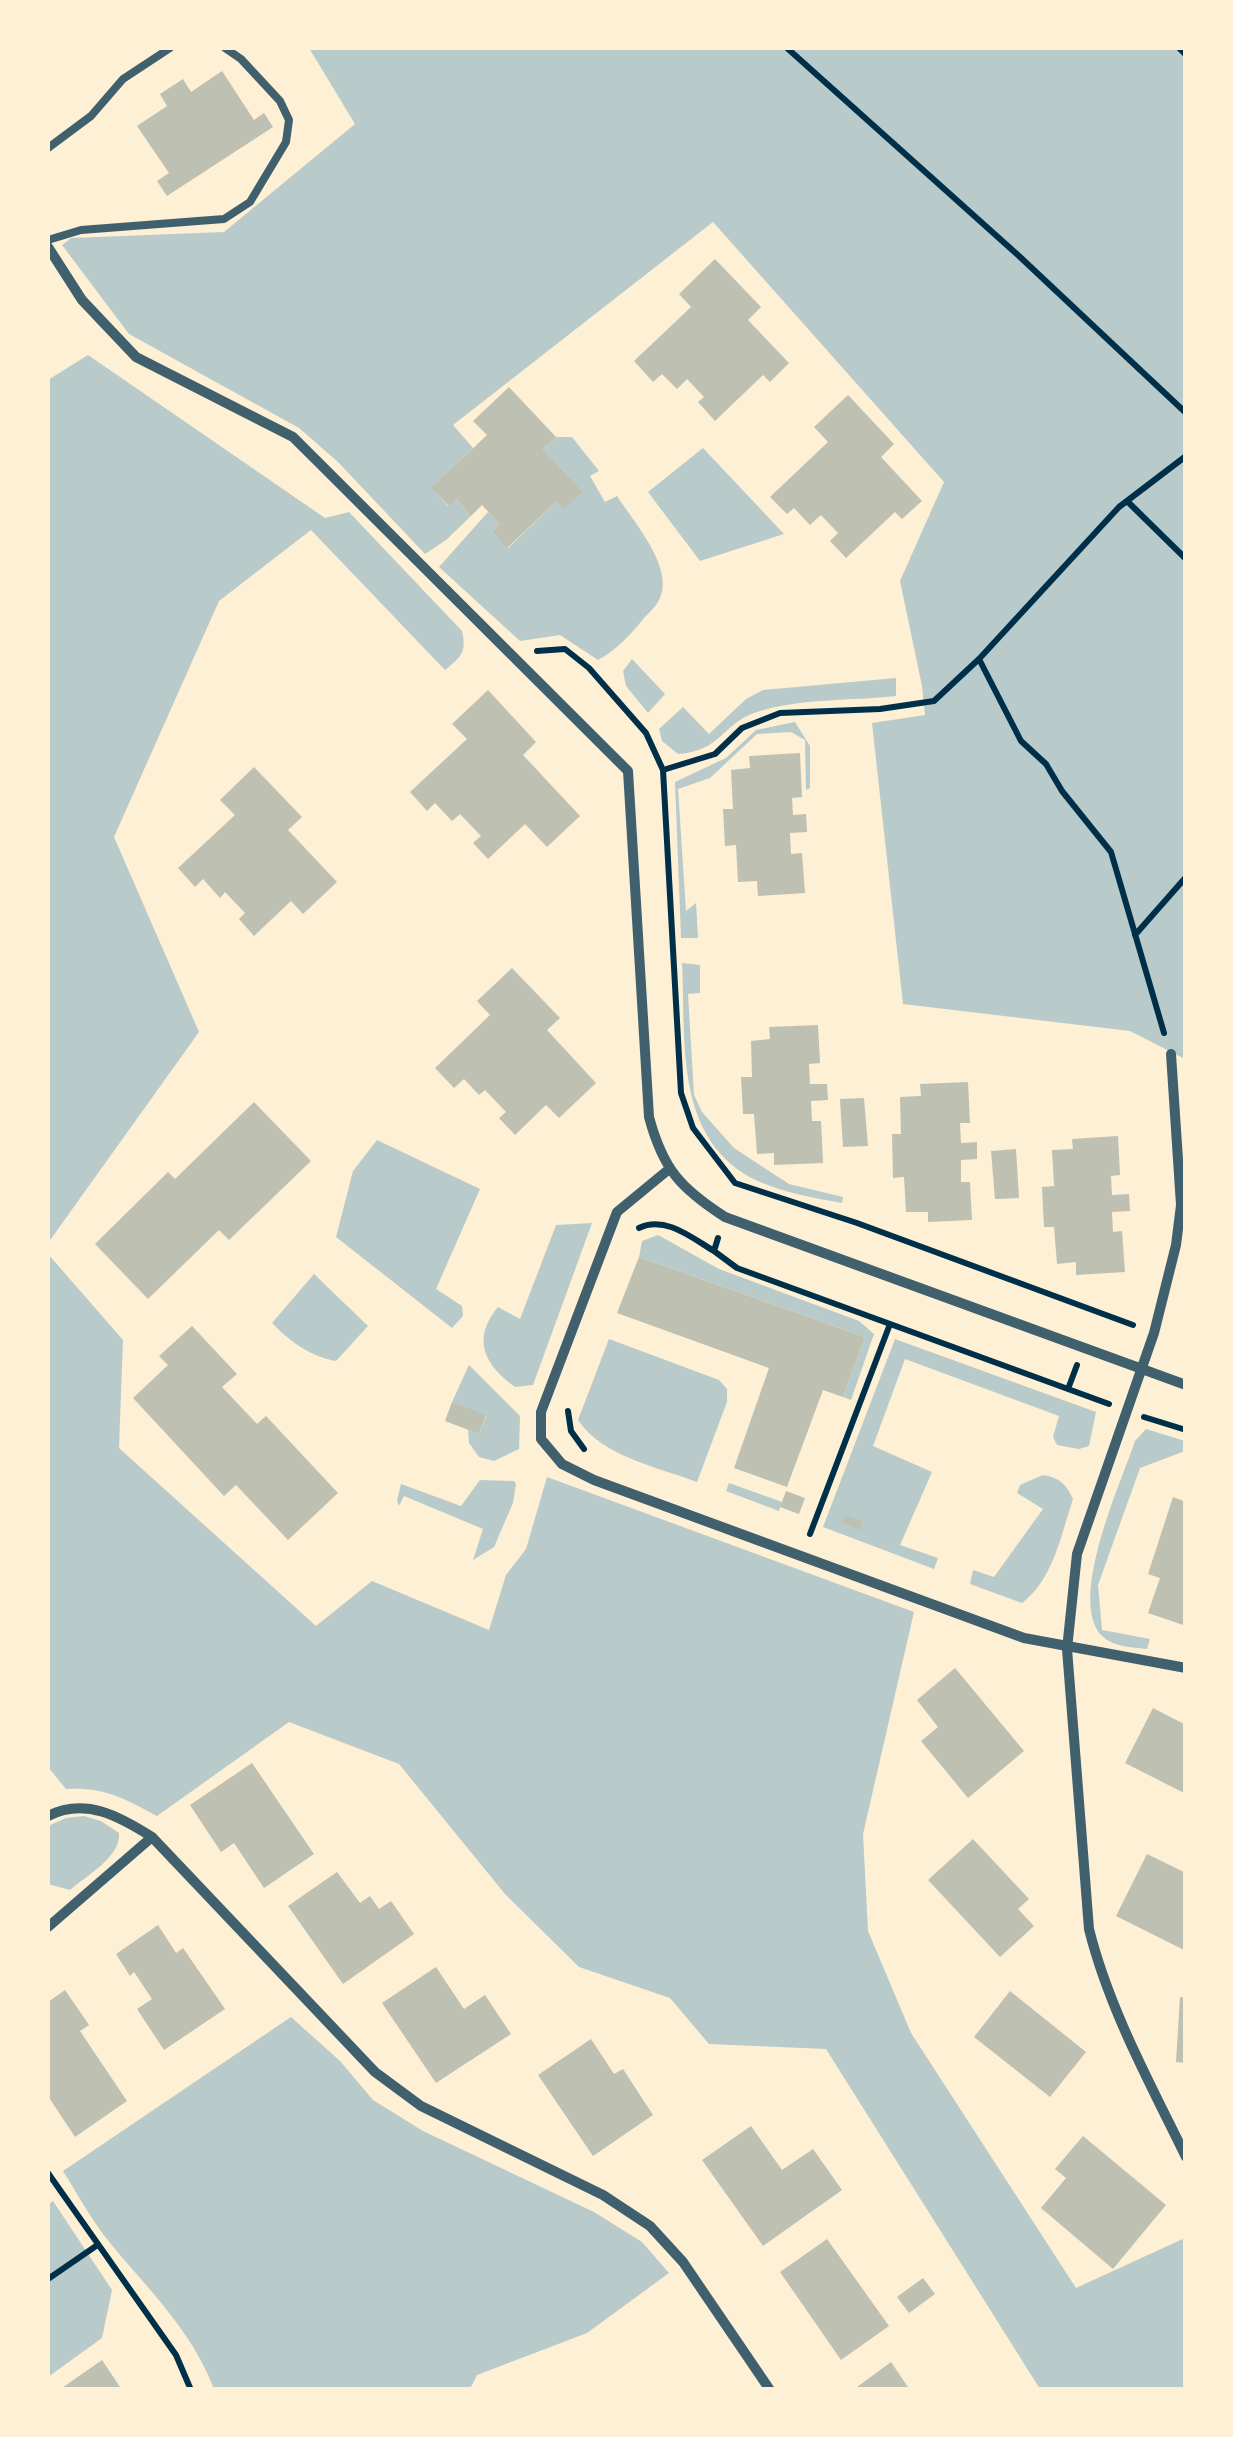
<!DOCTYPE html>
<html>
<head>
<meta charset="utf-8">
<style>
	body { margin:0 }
	#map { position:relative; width:1233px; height:2437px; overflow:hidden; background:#fdf0d5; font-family:"Golos Text",sans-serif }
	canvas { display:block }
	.frame { position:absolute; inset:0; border:50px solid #fdf0d5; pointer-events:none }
</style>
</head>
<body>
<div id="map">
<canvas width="1233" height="2437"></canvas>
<div class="frame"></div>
</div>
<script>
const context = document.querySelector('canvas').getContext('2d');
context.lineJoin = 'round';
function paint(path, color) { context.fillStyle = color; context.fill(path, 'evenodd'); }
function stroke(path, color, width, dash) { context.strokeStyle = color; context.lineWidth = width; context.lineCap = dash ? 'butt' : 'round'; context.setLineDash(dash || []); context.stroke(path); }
paint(new Path2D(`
	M309,48H1185V1059L1130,1031L903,1004L872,723L925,715L922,686L900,581L944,482L713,222L453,425L473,448L432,488L448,506L456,499L471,516L446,540L425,554L338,462L299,428L129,334L62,245L71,238L224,232L355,124Z
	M88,355L325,518L349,512L462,631C467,652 461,657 445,670L311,530L219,601L114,837L199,1032L48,1243V380Z
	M556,437H572L599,471L590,476L605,502L617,496C633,521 676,569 659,600C656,606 649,613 644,618C631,634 617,650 598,660L560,635L520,641L439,567L488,512L500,525L492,532L508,548L557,501L582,490L543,449Z
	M703,448L784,534L700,561L648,492Z
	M632,659L665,694L648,713L626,686L623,671Z
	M896,678V696C851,701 801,698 757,712C722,723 722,751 678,754L662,741L659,729L683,707L709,734L746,699L763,690Z
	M795,722L810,746V788L806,790L805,740L791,732L757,734L710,778L678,789L686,911L696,903L698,938H681L675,782L726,758L756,730Z
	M682,963L700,965V993L688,994L694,1095L702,1112L734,1148L789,1184L843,1197L842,1203C814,1198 786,1193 760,1182C673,1143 686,1042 682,963Z
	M377,1140L480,1189L436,1289L462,1306L463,1316L452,1328L336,1237L353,1171Z
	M592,1223L533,1385L515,1387C483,1364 472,1338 498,1307L520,1319L556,1225Z
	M658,1235L719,1269L859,1321L874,1334L851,1400L843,1397L865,1337L639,1257L642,1241Z
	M48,1254L123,1340L119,1448L316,1626L372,1581L489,1630L506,1575L526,1549L547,1477L914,1612L863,1834L868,1931L911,2033L1076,2288L1185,2238V2389H1040L826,2049L709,2044L670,1998L579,1967L505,1894L399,1764L289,1722L157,1816C123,1798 105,1787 66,1789L48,1767Z
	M314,1274L368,1326L336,1361C309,1356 291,1342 272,1323Z
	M609,1339L719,1380L727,1389V1402L697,1482C658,1467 603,1457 578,1420Z
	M895,1339L1096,1412L1089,1446L1079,1449L1057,1445L1053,1437L1059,1416L905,1359L873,1446L932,1472L900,1545L938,1558L934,1569L823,1527Z
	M469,1365L520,1416L519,1449L494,1461L479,1457L469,1443L468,1430L479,1434L486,1416L452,1402Z
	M1146,1429L1185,1441V1451L1140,1468L1098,1585L1102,1630L1150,1639L1147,1649C1131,1647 1114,1647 1102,1636C1067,1600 1121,1483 1135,1441Z
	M1043,1475C1059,1477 1067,1485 1073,1499C1061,1535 1053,1580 1022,1603L970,1584L973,1570L994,1577L1043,1509L1017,1493L1020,1485Z
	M480,1480L514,1481L516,1484L513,1503L494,1547L473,1560L483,1529L404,1496L399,1506L397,1500L401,1484L461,1506Z
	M729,1483L782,1502L779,1511L726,1491Z
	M84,1816L101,1821L119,1833C121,1857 87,1875 70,1890L48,1884V1826L66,1818Z
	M291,2017L340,2061L373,2100L423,2131L594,2212L642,2242L669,2273L587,2333L477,2375L470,2389H214C192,2331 149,2290 110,2243C92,2221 78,2195 63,2171Z
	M53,2201L112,2290L102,2338L48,2377V2205Z`), '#b9caca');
paint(new Path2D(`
	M222,71L254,120L264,113L273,127L167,196L157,181L169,173L137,126L167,106L160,94L183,79L191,92Z
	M715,259L761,307L748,320L789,363L770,382L763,375L715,421L698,402L704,397L687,379L677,389L662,374L653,382L634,361L691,307L679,294Z
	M509,387L556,437L543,449L583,491L564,509L557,501L507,548L492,532L500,525L482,505L471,516L456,499L449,506L431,488L487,435L473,421Z
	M848,395L894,444L881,457L922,501L902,519L895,512L846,558L830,541L838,533L821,515L810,525L794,508L787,514L770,497L828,442L814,427Z
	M488,690L536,742L523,755L580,816L547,847L525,824L488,859L473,843L481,836L460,814L452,821L435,803L427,811L410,792L467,739L452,724Z
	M800,753L802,797L792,798L793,815L806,814L807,832L790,833L791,854L802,853L805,893L758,896L757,881L738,882L736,845L725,846L723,809H733L731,770L750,768L749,756Z
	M254,767L302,817L288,830L337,882L303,914L291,901L254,936L239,919L245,913L225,892L220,898L203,879L195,887L178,868L235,815L220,800Z
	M512,968L560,1018L547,1030L596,1083L559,1118L546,1105L515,1135L499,1118L506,1112L485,1090L479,1095L464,1079L454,1088L435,1068L490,1015L477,1001Z
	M818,1025L820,1063L809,1064L810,1084H827L828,1100L811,1101L812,1121H821L823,1163L774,1165V1153L757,1154L754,1114H743L741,1077H752L751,1041L770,1039L769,1027Z
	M968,1082L970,1123H960L961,1143L977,1142V1159L961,1160V1182H970L972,1220L928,1222V1212H906L904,1177L893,1178L892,1134H901L900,1097L921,1096L920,1084Z
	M864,1098L868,1146L843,1147L840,1099Z
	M254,1102L311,1161L229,1240L219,1230L148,1299L95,1244L168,1172L175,1179Z
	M1118,1136L1120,1175L1111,1176L1112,1195L1129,1194L1130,1211L1112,1212L1113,1232L1122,1231L1125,1272L1076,1275V1262L1057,1264L1054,1227H1044L1042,1187L1054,1186L1052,1150L1073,1149L1072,1139Z
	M1016,1149L1019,1198L995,1199L991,1151Z
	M639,1257L865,1337L843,1397L823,1390L787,1487L734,1468L769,1368L617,1313Z
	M192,1326L237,1374L222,1387L257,1424L266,1416L338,1493L288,1540L236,1485L224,1496L133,1398L168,1365L159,1356Z
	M452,1402L486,1415L479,1434L445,1421Z
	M786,1491L805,1498L799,1514L780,1507Z
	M1173,1497L1186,1502V1626L1148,1613L1160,1578L1148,1574Z
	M845,1515L863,1522L860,1530L842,1523Z
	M955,1668L1024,1751L968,1798L921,1741L938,1727L917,1700Z
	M1153,1708L1186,1725V1794L1125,1763Z
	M252,1763L314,1854L264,1888L234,1843L221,1852L190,1805Z
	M973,1839L1029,1899L1018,1909L1034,1926L1000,1957L928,1880Z
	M1147,1854L1186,1873V1951L1116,1916Z
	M337,1872L360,1903L370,1896L379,1909L391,1901L414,1934L343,1984L288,1906Z
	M158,1925L176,1953L183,1948L225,2009L164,2050L137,2009L152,1999L134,1972L130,1976L116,1954Z
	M436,1967L464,2009L485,1995L511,2034L436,2083L382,2003Z
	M65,1990L89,2025L80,2031L127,2101L75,2137L48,2096V2002Z
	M1010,1991L1086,2052L1050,2097L974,2037Z
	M1180,1997L1186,1998V2063L1176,2062Z
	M591,2039L614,2074L623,2069L653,2115L593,2156L538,2075Z
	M751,2126L782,2170L813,2149L842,2190L763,2246L702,2160Z
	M1083,2136L1166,2205L1113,2269L1041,2208L1066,2178L1055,2169Z
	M827,2239L889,2326L841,2360L780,2272Z
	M923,2278L935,2294L909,2313L897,2297Z
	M102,2360L122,2390H59Z
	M891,2362L910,2390H853Z`), '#bec0b2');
stroke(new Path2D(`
	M787,48L1019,256L1186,413
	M1179,48L1186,55
	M1127,501L1186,559
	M537,651L565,649L589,668L646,733L663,770L681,1093L693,1128L735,1183L857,1223L1133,1325
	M979,659L1021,741L1046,764L1062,791L1111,852L1164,1033
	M663,770L715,754L742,728L780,713L880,709L934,701L979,659L1119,507L1186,456
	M1135,935L1186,877
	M639,1228C665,1215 692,1238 714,1251
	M718,1238L714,1251L737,1268L1109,1404
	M1068,1389L1077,1365
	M568,1411L571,1431L584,1449
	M1144,1417L1186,1430
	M810,1534L890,1324
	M48,2173L176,2355L191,2390
	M48,2279L96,2246`), '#003049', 6);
stroke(new Path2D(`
	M48,148L91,116L123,79L170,48
	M48,240L81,230L224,219L250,202L286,142L289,120L280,101L241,59L225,48`), '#3f606c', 8);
stroke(new Path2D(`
	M48,247L82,300L136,357L293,437L628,771L649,1117C663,1169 680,1188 725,1217L1186,1385
	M1171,1054L1181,1205L1176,1245L1154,1333L1077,1554L1067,1649L1089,1929C1109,2009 1150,2083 1186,2157
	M668,1170L617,1212L541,1412V1439L562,1464L594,1480L1024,1638L1186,1668
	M48,1816C85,1797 119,1816 152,1837L375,2072L421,2106L603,2195L650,2226L683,2262L770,2390
	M48,1927L152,1837`), '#3f606c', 10);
</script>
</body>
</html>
